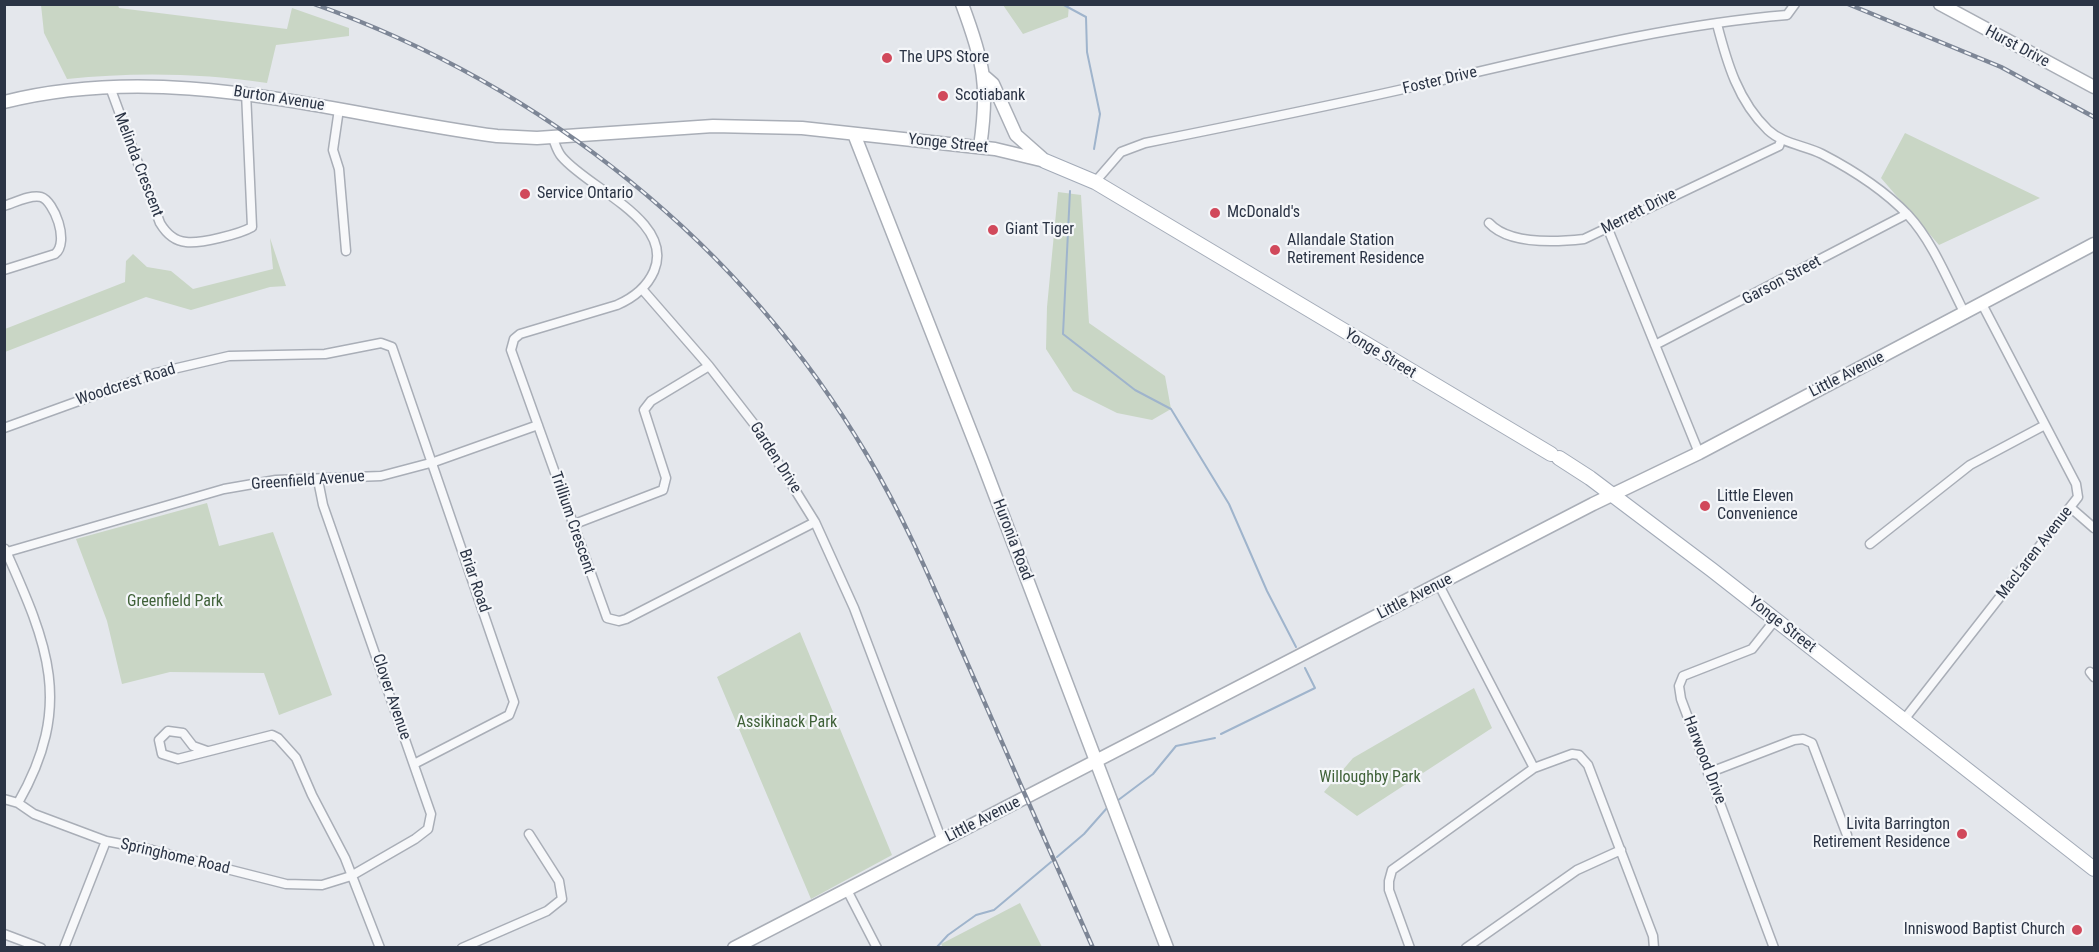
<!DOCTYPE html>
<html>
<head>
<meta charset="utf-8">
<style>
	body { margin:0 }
	#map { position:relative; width:2099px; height:952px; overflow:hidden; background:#e4e7ec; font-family:"Roboto Condensed",sans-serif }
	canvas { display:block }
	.frame { position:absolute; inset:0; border:6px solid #2b3445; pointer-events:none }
</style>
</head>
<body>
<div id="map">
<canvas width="2099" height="952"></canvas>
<div class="frame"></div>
</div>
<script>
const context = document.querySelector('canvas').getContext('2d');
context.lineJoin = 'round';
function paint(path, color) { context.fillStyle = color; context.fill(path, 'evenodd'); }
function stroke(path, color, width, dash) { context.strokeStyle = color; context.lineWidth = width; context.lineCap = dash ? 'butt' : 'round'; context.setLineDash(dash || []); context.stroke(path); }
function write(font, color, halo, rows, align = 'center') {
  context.font = font + ' "Roboto Condensed",sans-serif'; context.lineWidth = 4.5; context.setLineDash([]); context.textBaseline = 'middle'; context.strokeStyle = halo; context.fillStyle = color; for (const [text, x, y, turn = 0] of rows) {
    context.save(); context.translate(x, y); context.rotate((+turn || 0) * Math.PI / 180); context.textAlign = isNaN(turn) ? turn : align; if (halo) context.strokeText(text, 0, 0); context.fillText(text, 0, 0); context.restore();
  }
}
paint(new Path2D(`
	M41,5H118L119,8L287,29L292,8L349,28V36L276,45L267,83C200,73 134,72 67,79L44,33Z
	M1003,5H1069L1068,17L1023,34Z
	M1905,133L2040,198L1939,245L1881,178Z
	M1058,192L1081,195L1089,323L1165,376L1171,409L1152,420L1117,413L1073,391L1046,349L1047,307Z
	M270,238L286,286L270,287L191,310L146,297L5,352V329L125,282L126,261L133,254L147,267L171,271L193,289L273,269Z
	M207,503L219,546L273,532L332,695L279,715L264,673L170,672L122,684L107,621L76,539Z
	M800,632L892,855L811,899L717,677Z
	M1474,688L1492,728L1357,816L1324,792L1353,758Z
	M1020,903L1042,947H943L941,944Z`), '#c9d6c5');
stroke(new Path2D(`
	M1062,4L1086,17L1087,52L1100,114L1094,149
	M1070,191L1063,334L1135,390L1171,409L1229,504L1267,591L1296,647
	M1221,734L1315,688L1305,668
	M1117,801L1153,774L1176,746L1215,738
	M1057,857L1084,834L1107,808
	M936,948L948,935L976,915L994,910L1051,862`), '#9fb4cc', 2);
const street = new Path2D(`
	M1717,24C1727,63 1738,101 1768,130C1783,144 1804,145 1822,154C1851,169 1885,191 1908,215C1933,242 1948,281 1965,314
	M110,87L160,223C166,233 174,241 186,242C200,244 240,234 252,227L246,92
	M339,109L333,150L339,169L346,251
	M552,136C555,143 557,152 562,157C589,189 675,221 654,271C647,287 633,298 617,305L520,334L514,339L511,350L607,618L619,621L626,619L815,522
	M1095,182L1121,152L1145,143C1240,124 1335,105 1430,83C1548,56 1666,25 1787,15L1795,4
	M4,206C14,203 31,194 41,197C54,201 70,242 55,254L4,270
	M1489,223C1509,245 1557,242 1584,239L1779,146L1781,140
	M1608,229L1699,453
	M642,289L709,366L754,424L815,522L854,608L942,841
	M1655,345L1907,214
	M4,428L156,373L229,356L325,354L381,343L392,347L514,702L509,715L414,764
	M2071,508L2094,528
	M572,525L663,490L666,478L644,410L651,401L709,366
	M1870,544L1970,465L2045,425
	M5,549C48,645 74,705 18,803
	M7,552L224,489L276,480L381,476L434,462L538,425
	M1439,585L1534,768
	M2090,672L2094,677
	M1903,721L2078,497L2076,484L1982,304
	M207,751L193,746L183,733L168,731L159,740L162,754L178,759L272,735L278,738L296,758L312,795L345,858L380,948
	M1708,773L1794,740L1803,739L1812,743L1847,835
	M4,799L18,803L34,814L106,841L152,850L286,884L322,885L351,876L415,839L428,829L431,814L323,505L318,480
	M847,890L877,948
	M4,934L41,948
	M64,948L106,841
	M462,948L547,911L562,899L559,881L529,834
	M1410,948L1389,890V881L1392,870L1534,768L1572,754L1579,755L1588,765L1653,936L1654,948
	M1466,948L1577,870L1621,850
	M1774,948L1681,699L1679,686L1683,676L1752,649L1775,620`);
const secondary = new Path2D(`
	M962,4C984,63 989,85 980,147
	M1940,4L2094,87
	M985,77L993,84L1016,135L1042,158
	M4,102C172,60 332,114 497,136L537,138L713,126L802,128L995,149L1045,161
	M854,134L981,458L1167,948
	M734,948L1593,504L1699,453L2094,244`);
const primary = new Path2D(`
	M1045,161L1095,182L1551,454
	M1559,458L1590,478L1712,570L2094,869`);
stroke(street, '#a9aeb7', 11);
stroke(secondary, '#a9aeb7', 15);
stroke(primary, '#a3abb8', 16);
stroke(street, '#f7f8fa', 8);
stroke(secondary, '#fff', 12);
stroke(primary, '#fff', 14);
const rail = new Path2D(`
	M314,4C544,86 742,244 867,455C907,522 937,595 969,667C1010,761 1051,854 1093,948
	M1848,4L2001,67L2094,117`);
stroke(rail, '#7d8696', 4.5);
stroke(rail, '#f4f6f9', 2, [7]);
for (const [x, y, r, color] of [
	[887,58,6,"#d1495b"],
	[943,96,6,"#d1495b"],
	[525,194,6,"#d1495b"],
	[1215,213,6,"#d1495b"],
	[993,230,6,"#d1495b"],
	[1275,250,6,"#d1495b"],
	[1705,506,6,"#d1495b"],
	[1962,834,6,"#d1495b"],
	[2077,930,6,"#d1495b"]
]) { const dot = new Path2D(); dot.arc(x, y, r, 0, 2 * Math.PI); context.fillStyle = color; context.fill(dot); stroke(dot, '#f4f6f9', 2); }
write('16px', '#2b3445', '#f4f6f9', [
	["Hurst Drive",2017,47,28],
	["Foster Drive",1440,81,-13],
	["Burton Avenue",279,99,9],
	["Yonge Street",948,144,6],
	["Melinda Crescent",138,165,69],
	["Merrett Drive",1639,212,-27],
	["Garson Street",1782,281,-28],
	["Yonge Street",1380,354,31],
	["Little Avenue",1847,375,-27],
	["Woodcrest Road",126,385,-18],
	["Garden Drive",775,458,57],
	["Greenfield Avenue",308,481,-4],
	["Trillium Crescent",572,523,71],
	["Huronia Road",1012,540,69],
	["MacLaren Avenue",2035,553,-52],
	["Briar Road",474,581,71],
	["Little Avenue",1415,597,-27],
	["Yonge Street",1782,625,38],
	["Clover Avenue",391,697,71],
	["Harwood Drive",1704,760,69],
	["Little Avenue",983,820,-27],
	["Springhome Road",175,857,13]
]);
write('16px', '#2b3445', '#f4f6f9', [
	["The UPS Store",899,58],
	["Scotiabank",955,96],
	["Service Ontario",537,194],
	["McDonald's",1227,213],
	["Giant Tiger",1005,230],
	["Allandale Station",1287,241],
	["Retirement Residence",1287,259],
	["Little Eleven",1717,497],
	["Convenience",1717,515],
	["Livita Barrington",1950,825,"right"],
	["Retirement Residence",1950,843,"right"],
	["Inniswood Baptist Church",2065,930,"right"]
], 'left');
write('16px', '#3f6138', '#f4f6f9', [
	["Greenfield Park",175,602],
	["Assikinack Park",787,723],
	["Willoughby Park",1370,778]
]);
</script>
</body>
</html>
